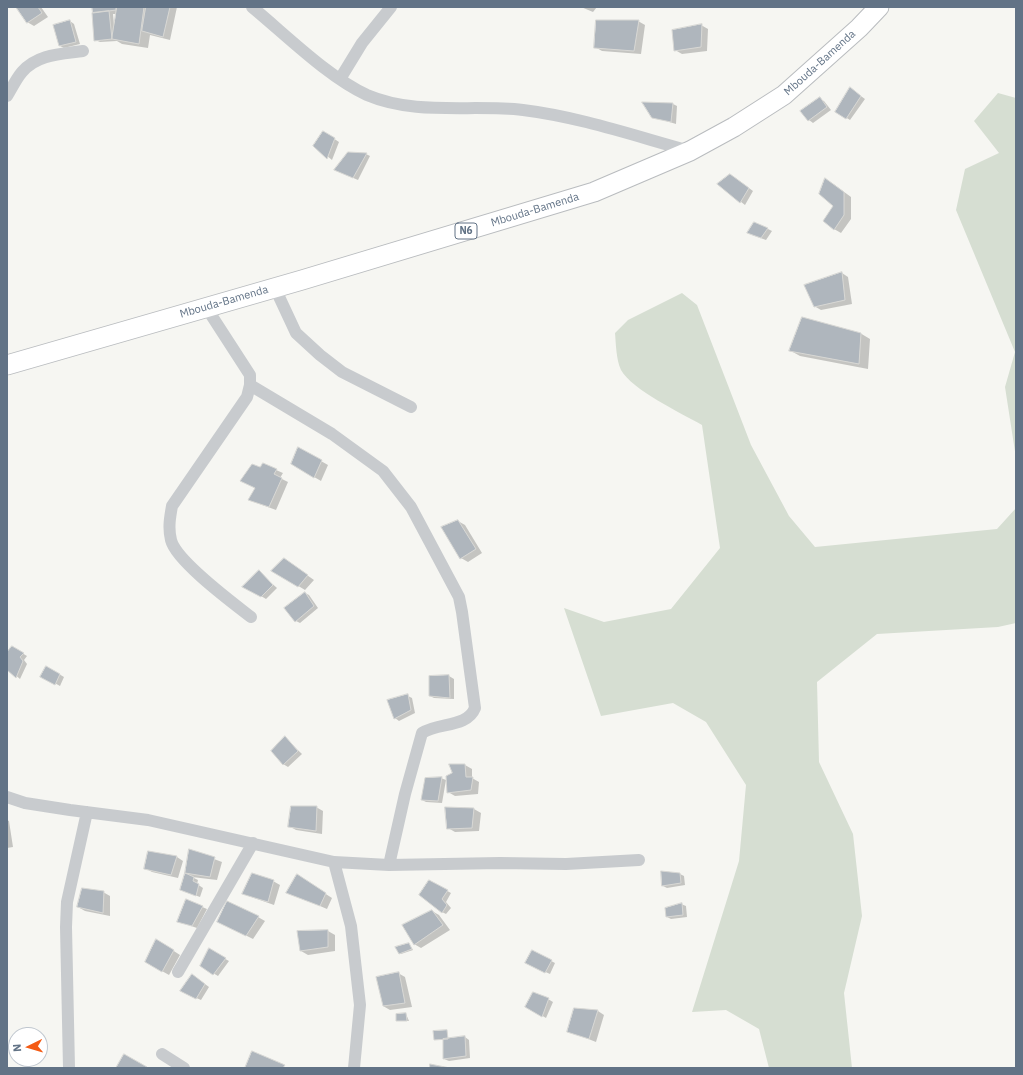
<!DOCTYPE html>
<html>
<head>
<meta charset="utf-8">
<style>
	body { margin:0 }
	#map { position:relative; width:1023px; height:1075px; overflow:hidden; background:#f6f6f2; font-family:"IBM Plex Sans",sans-serif }
	canvas { display:block }
	.frame { position:absolute; inset:0; border:8px solid #627386; pointer-events:none }
	.north { position:absolute; left:8px; top:1027px; width:40px; height:40px; box-sizing:border-box; background:#fff; border:1px solid #c0c7cf; border-radius:50%; rotate:265deg; font-size:11px; font-weight:700; line-height:16px; text-align:center; color:#627386 }
	.north::after { content:''; display:block; margin:auto; width:14px; height:18px; background:#f45b14; clip-path:polygon(50% 0,100% 100%,50% 72%,0 100%) }
</style>
</head>
<body>
<div id="map">
<canvas width="1023" height="1075"></canvas>
<div class="frame"></div>
<div class="north">N</div>
</div>
<script>
const context = document.querySelector('canvas').getContext('2d');
context.lineJoin = 'round';
function paint(path, color) { context.fillStyle = color; context.fill(path, 'evenodd'); }
function stroke(path, color, width, dash) { context.strokeStyle = color; context.lineWidth = width; context.lineCap = dash ? 'butt' : 'round'; context.setLineDash(dash || []); context.stroke(path); }
function write(font, color, halo, rows, align = 'center') {
  context.font = font + ' "IBM Plex Sans",sans-serif'; context.lineWidth = 4; context.setLineDash([]); context.textBaseline = 'middle'; context.strokeStyle = halo; context.fillStyle = color; for (const [text, x, y, turn = 0] of rows) {
    context.save(); context.translate(x, y); context.rotate((+turn || 0) * Math.PI / 180); context.textAlign = isNaN(turn) ? turn : align; if (halo) context.strokeText(text, 0, 0); context.fillText(text, 0, 0); context.restore();
  }
}
paint(new Path2D(`
	M998,93L1016,98V458L1005,387L1015,352L956,210L965,169L999,153L974,121Z
	M682,293L697,305L751,445L789,516L815,547L997,529L1016,508V623L998,627L877,634L817,682L819,762L853,834L862,916L844,993L852,1068H769L759,1029L726,1010L692,1012L739,861L746,785L706,722L673,703L601,716L564,608L604,622L671,609L720,548L702,425C681,413 632,390 621,370C616,359 616,344 615,333L628,320Z`), '#d6ded2');
paint(new Path2D(`
	M17,7H41L48,17L34,26L27,22Z
	M93,7H177L170,40L150,35L148,48L122,44L117,41L100,42L95,40L97,14ZM113,14H117L114,25Z
	M581,7H597L593,12Z
	M70,21L74,24L80,44L64,48L60,46Z
	M638,21L645,25L641,54L602,51L595,47Z
	M701,25L708,29L707,51L682,54L675,50Z
	M851,89L865,99L850,120L837,112Z
	M820,99L824,101L831,110L813,123L809,120Z
	M673,104L677,106L676,124L653,117Z
	M324,132L339,142L332,160L315,146Z
	M366,154L370,156L358,180L339,172Z
	M734,177L753,191L745,205L718,184Z
	M832,183L851,197V219L841,233L834,229Z
	M768,229L772,231L766,240L752,235Z
	M842,273L848,277L852,304L821,310L814,306Z
	M860,333L870,339L868,369L800,356L791,351Z
	M298,448L328,465L321,481L292,464Z
	M260,468L276,470L283,473L280,478L288,482L276,510L249,500L256,488Z
	M458,521L465,525L482,553L468,562L461,558Z
	M284,559L314,580L305,590L272,570Z
	M259,572L277,588L266,599L244,586Z
	M305,593L309,595L318,608L300,623L296,621Z
	M12,647L27,656L24,660L27,664L20,679L7,668V654Z
	M47,667L64,677L60,686L42,676Z
	M449,676L454,679V699L434,698L430,696V677Z
	M408,696L412,698L415,713L399,721L395,718Z
	M285,738L302,754L288,767L283,764Z
	M465,765L472,769V778L479,782L478,794L455,796L448,792Z
	M441,778L446,780L442,803L426,802L422,800Z
	M316,807L323,811L322,834L296,830L289,826Z
	M474,809L481,813L479,831L455,832L448,828Z
	M7,820L9,821L13,847L7,848Z
	M190,850L222,862L217,880L192,877L198,880L197,884L203,888L200,897L186,892V873Z
	M177,857L183,861L178,878L152,872L145,868Z
	M680,874L684,876L685,885L667,888L663,886Z
	M304,880L332,898L327,909L287,892Z
	M273,881L280,885L274,905L243,894Z
	M429,881L451,893L446,902L451,908L446,914L442,912Z
	M103,892L110,896V916L85,911L78,907Z
	M186,900L207,909L197,928L179,922Z
	M681,904L686,906L687,917L671,919L667,917Z
	M432,911L439,915L450,930L421,948L414,944Z
	M258,917L265,921L253,939L225,925Z
	M328,931L335,935V951L308,955L301,951Z
	M163,944L180,955L169,975L146,962Z
	M409,944L413,950L401,954L400,953Z
	M209,950L229,961L218,976L201,966Z
	M532,951L555,963L550,974L530,965Z
	M398,973L405,977L412,1007L390,1010L383,1006Z
	M193,975L209,987L201,1000L185,993Z
	M548,999L553,1002L546,1018L526,1006Z
	M598,1011L604,1015L596,1042L568,1031Z
	M406,1014L409,1021H397Z
	M446,1031L449,1040L465,1037L469,1040L470,1058L449,1061L444,1059V1040L435,1039Z`), '#0003');
const building = new Path2D(`
	M16,7H38L42,13L27,23Z
	M92,7H116V10L93,13Z
	M117,7H144L139,44L112,39Z
	M146,7H170L163,37L142,31Z
	M109,11L112,39L94,41L92,13Z
	M70,20L76,42L59,46L53,25Z
	M596,20H639L634,51L594,48Z
	M702,24L701,47L674,51L672,30Z
	M850,87L861,96L846,119L835,112Z
	M820,97L827,107L808,121L800,111Z
	M642,102L673,103L671,122L652,118Z
	M323,131L335,138L327,159L313,146Z
	M348,152L367,153L353,178L334,170Z
	M730,174L749,188L740,203L717,184Z
	M825,178L844,192V215L834,230L823,221L833,206L819,194Z
	M754,222L768,228L761,238L747,233Z
	M842,272L845,300L814,307L804,285Z
	M802,317L861,333L859,364L789,351Z
	M298,447L322,460L314,478L291,464Z
	M263,463L277,469L274,474L282,478L269,507L248,500L255,488L240,481L252,464L260,467Z
	M458,520L476,549L460,559L441,527Z
	M284,558L308,575L298,587L271,571Z
	M259,570L273,585L261,597L242,587Z
	M305,592L314,606L295,622L284,608Z
	M12,646L24,653L20,657L23,661L16,678L7,670V652Z
	M46,666L60,674L55,685L40,677Z
	M449,675L450,698L429,696V676Z
	M408,694L411,710L394,719L387,700Z
	M285,736L298,751L283,765L271,751Z
	M449,764H465L466,777H473L471,790L447,793L446,776L452,773Z
	M442,777L438,801L421,800L425,778Z
	M291,806H317L316,831L288,827Z
	M445,807L474,808L472,828L447,829Z
	M189,849L215,857L210,877L185,873Z
	M148,851L177,856L171,875L144,869Z
	M661,871L680,873L681,883L662,886Z
	M185,873L194,877L193,881L199,884L196,896L180,890Z
	M252,873L274,880L268,902L242,894Z
	M297,874L326,893L320,906L286,893Z
	M429,880L448,890L442,899L447,905L442,913L419,895Z
	M82,888L104,891L103,913L77,907Z
	M186,899L203,906L192,926L177,922Z
	M227,901L259,916L246,936L217,922Z
	M682,903L683,915L666,917L665,908Z
	M432,910L443,925L414,945L402,925Z
	M328,930V947L300,951L297,931Z
	M156,939L174,950L162,972L145,962Z
	M409,943L412,949L399,954L395,947Z
	M209,948L226,958L213,975L200,966Z
	M532,950L552,960L545,973L525,963Z
	M399,972L405,1003L383,1006L376,977Z
	M192,974L205,984L196,999L180,991Z
	M533,992L549,998L542,1017L525,1007Z
	M574,1008L598,1010L589,1039L567,1032Z
	M406,1013L407,1021H396V1014Z
	M447,1030L448,1039L434,1040L433,1031Z
	M465,1036L466,1056L443,1059V1039Z
	M252,1051L285,1065L283,1068H245Z
	M124,1054L147,1067V1068H116Z
	M430,1064L450,1068H430Z`);
paint(building, '#afb6bd');
stroke(building, '#d7d7d4', 1);
const trunk = new Path2D(`
	M7,365L302,280L594,192L690,151L734,127L784,95L859,28L879,7`);
stroke(trunk, '#b9bcbf', 21);
stroke(new Path2D(`
	M252,7C286,35 328,77 367,95C416,116 472,104 523,110C580,117 635,136 690,151
	M340,79L362,43L391,7
	M7,96C12,88 16,79 22,72C37,54 62,54 83,51
	M275,288L296,333L320,355L342,372L411,407
	M206,307L250,375V385L247,397L172,506C170,517 168,528 171,540C176,561 233,603 251,617
	M250,385L332,434L383,471L411,507L459,597L462,612L475,708C467,728 438,722 422,733L405,794L389,865
	M7,797L25,803L70,810L148,820L334,862L389,865L500,863L566,864L639,860
	M334,862L351,926L360,1005L354,1068
	M178,972L253,843
	M162,1054L184,1068
	M69,1068L66,927L67,902L87,812`), '#c8cbce', 12);
stroke(trunk, '#fff', 19);
for (const [x, y, w] of [
	[466,231,22]
]) { const box = new Path2D(); box.roundRect(x - w / 2, y - 8, w, 16, 3); context.fillStyle = '#fff'; context.fill(box); stroke(box, '#627386', 1); }
write('bold 10px', '#627386', null, [
	["N6",466,231]
]);
write('11px', '#627386', '#fff', [
	["Mbouda-Bamenda",820,63,-42],
	["Mbouda-Bamenda",535,210,-17],
	["Mbouda-Bamenda",224,302,-16]
]);
</script>
</body>
</html>
